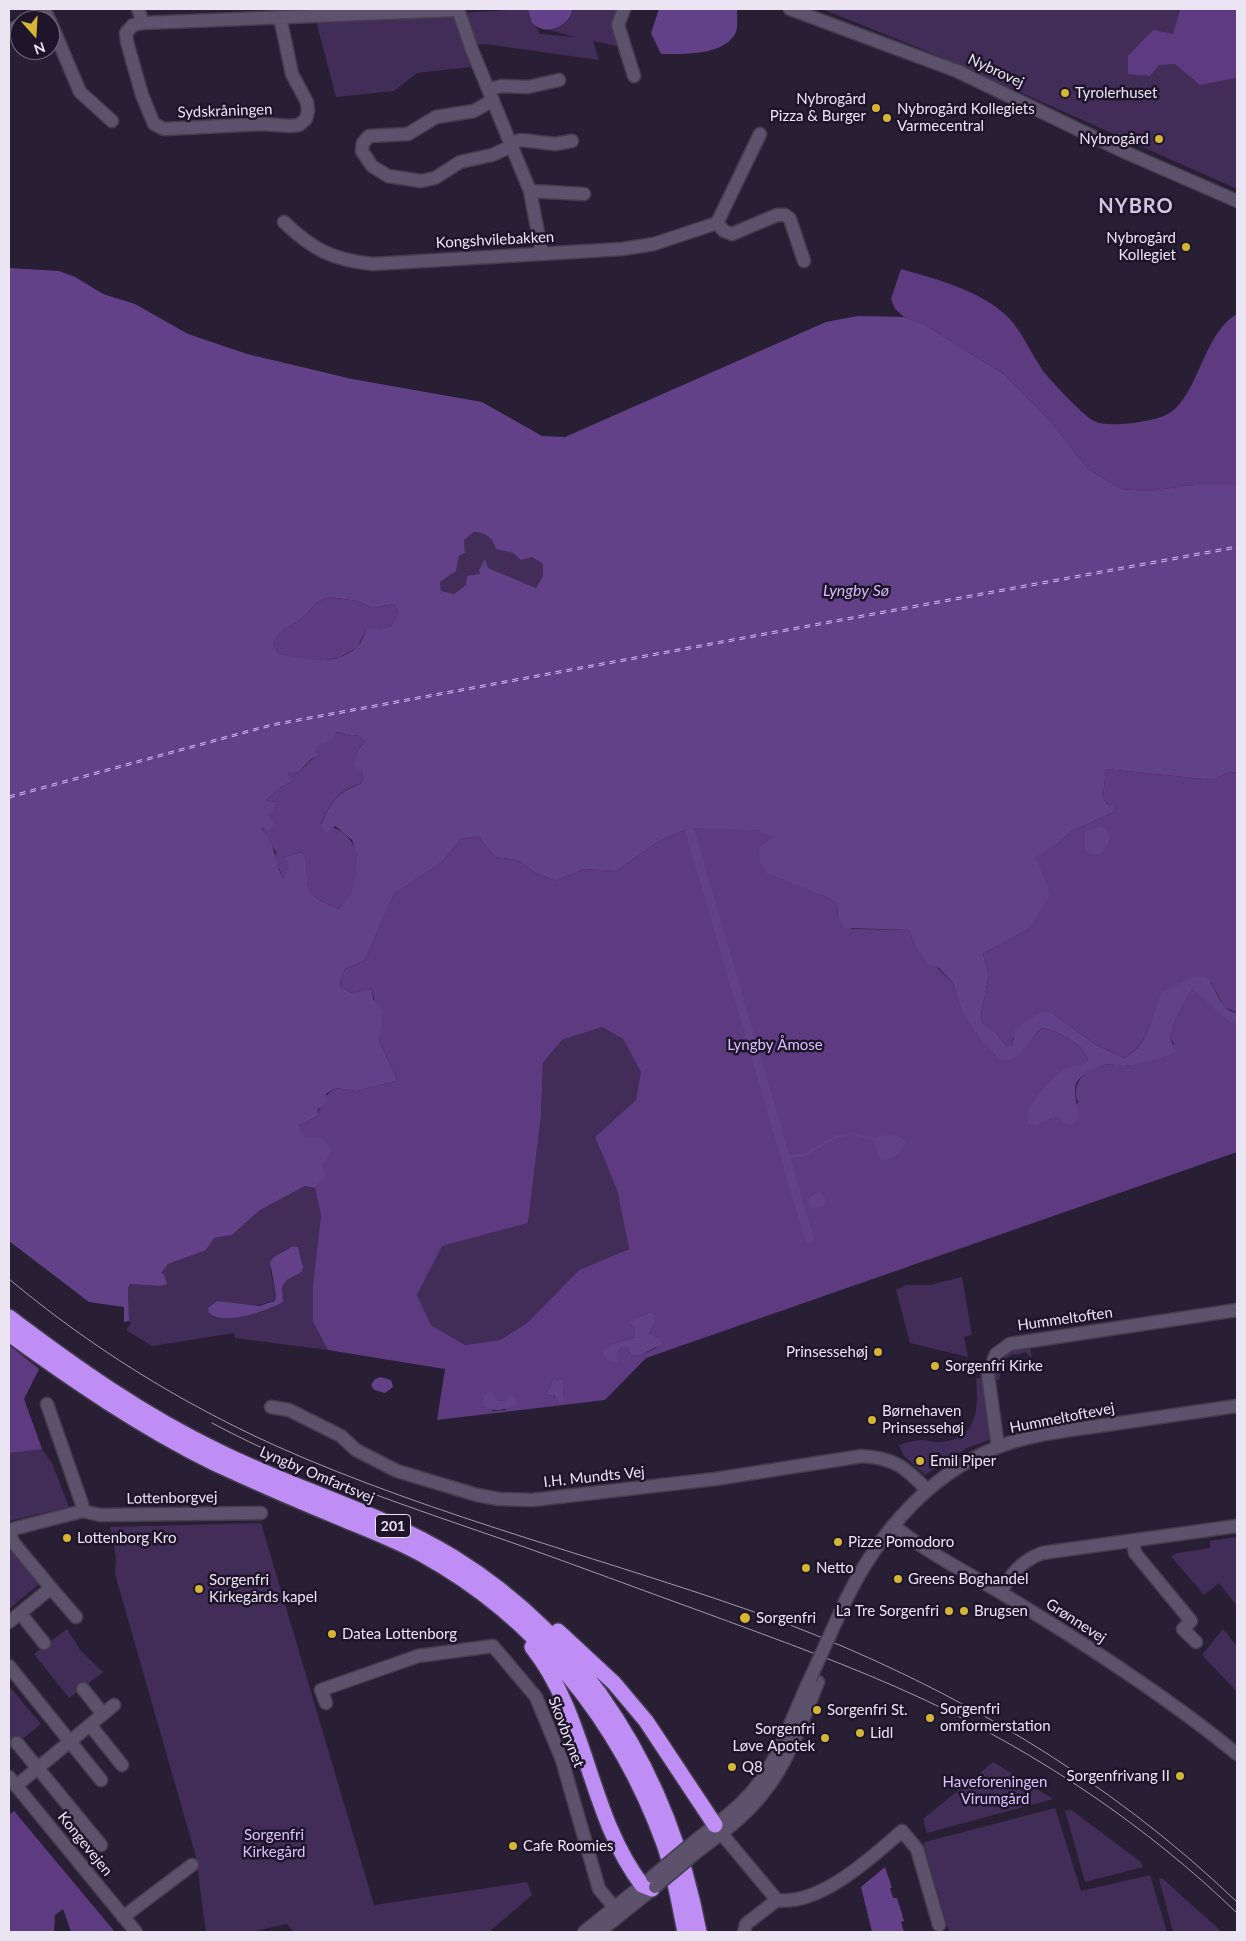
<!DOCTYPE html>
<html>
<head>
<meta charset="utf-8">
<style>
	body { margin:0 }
	#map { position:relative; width:1246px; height:1941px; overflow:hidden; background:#281f34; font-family:Lato,sans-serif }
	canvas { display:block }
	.frame { position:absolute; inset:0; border:10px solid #ebe4f3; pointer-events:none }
	.north { position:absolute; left:10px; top:10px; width:50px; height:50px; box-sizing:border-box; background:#1f152a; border:1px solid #71687a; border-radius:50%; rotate:161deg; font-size:14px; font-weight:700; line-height:20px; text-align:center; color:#ebe4f3 }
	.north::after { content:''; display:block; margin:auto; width:18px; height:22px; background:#d5b534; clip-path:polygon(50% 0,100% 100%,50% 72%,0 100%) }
</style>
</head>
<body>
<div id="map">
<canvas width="1246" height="1941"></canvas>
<div class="frame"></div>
<div class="north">N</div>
</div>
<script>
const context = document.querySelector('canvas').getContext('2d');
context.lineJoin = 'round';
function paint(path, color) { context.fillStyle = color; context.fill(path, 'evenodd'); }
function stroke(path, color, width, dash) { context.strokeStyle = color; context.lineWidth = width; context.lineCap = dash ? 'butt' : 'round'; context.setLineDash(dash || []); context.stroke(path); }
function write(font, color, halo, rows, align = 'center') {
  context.font = font + ' Lato,sans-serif'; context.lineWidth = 5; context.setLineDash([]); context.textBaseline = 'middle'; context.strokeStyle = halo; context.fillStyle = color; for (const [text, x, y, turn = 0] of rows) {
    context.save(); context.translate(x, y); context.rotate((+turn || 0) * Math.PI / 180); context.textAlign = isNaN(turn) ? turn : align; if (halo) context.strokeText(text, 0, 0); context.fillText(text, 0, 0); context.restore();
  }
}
paint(new Path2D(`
	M527,9H619L620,47L593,41L599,60L485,44L464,46L471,67L417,73L394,91L336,97L316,21ZM536,26L574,37L540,34Z
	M822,9H1237V189L934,54Z
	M474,532C487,533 492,537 497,549L532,557L543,564V576L536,588L488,568L454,594L441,592L440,582L456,571L459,556L465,553L464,540Z
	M602,1027L623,1039L642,1072L636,1100L595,1137L617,1190L629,1249L579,1270L527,1323L500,1340L465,1345L431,1325L417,1295L442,1245L528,1223L541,1116L543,1063L562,1040Z
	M305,1186L315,1188L321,1216L313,1283V1322L328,1350L235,1338L234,1333L152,1346L126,1330L131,1323L129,1321L128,1288L130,1284L159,1286L165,1280L164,1274L160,1273L168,1264L185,1257L214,1238L232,1235L260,1210ZM293,1246L298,1247L303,1266L302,1272L287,1280L282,1287L283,1302C263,1314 235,1321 212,1316L275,1301L276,1295L270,1269L280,1253Z
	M962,1277L972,1335L964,1337L968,1357L910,1343L896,1290L906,1285H930Z
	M9,1345L39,1369L24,1399L42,1449L52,1463L69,1507L9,1521Z
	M1030,1347L1032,1359L1026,1352L1016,1355L1013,1354L1005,1359L1002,1366L999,1380H995C997,1359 1010,1349 1030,1347Z
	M976,1378H981L992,1439L967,1448L925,1475L903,1455L899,1445C906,1443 915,1440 922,1440C928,1440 933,1442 938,1442C978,1441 979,1408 976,1378Z
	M261,1523L374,1905L527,1882L532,1895L489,1932H294L287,1924L251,1932H206L196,1857L115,1574L116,1557L110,1527Z
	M1237,1537V1606L1219,1583L1204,1595L1171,1556L1178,1553L1210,1548V1541Z
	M9,1547L39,1584L9,1609Z
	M67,1629L81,1651L103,1672L69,1698L34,1654Z
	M1223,1629L1237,1646V1692L1202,1655Z
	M9,1686L41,1724L9,1750Z
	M993,1762L1053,1799L927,1833L923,1819Z
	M1055,1808L1081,1891L1150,1875L1167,1932H949L924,1846L925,1842Z
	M1071,1810L1141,1862L1143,1867L1085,1882L1065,1811Z
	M1162,1878L1222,1932H1173L1159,1879Z`), '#412d57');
paint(new Path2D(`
	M1151,9H1237V76L1235,78L1200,85L1175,64L1159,65L1150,76L1128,74V56L1153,30L1173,34L1180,10Z
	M901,269C938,280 978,289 1008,317C1021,330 1032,355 1043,371C1052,382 1080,412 1092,420C1106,429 1151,422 1166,415C1198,400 1202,334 1237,314V485H1194L1147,491L1121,489L1088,469L1051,422L1005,375L925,325L904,317L895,309L891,299Z
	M330,597L357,601L373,608L394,604L399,613L391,626L379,629H367L357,648L340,657L316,662L279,654L273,645C278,630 290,627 302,618C316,607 309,604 330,597Z
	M335,732L351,736L357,735L365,741L357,752L363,772L362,783C338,791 331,801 321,824C358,830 366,863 351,894C348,899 342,904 338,909C331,905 320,902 314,896C301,887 312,865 302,852L284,857L290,867L283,878L275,858L276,852L262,831L268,818L267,814L275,802L266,800L281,787L293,781L286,774L299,772L312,759L321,755L316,752L318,745L332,741Z
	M1106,769L1213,780L1227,773L1237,772V1013L1224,1007L1211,982L1158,1003C1152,1023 1144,1048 1124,1058L1096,1045L1055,1015L1013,1038L1012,1047H1007L996,1033L982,1022L981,1014L989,975L983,954L1028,929L1047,883L1034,858L1056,845L1072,831L1114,812L1103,798Z
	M689,828C709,829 759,824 775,837L760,846L767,872L829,898L837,904L838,918L852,929L909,930L915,946L953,983L962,1012L996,1056L1031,1039L1042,1028C1058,1031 1084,1044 1088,1060L1083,1066C1062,1067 1050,1085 1037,1098L1049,1120L1078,1103C1070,1082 1085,1070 1104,1065C1111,1063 1117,1066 1124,1066C1138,1065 1153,1060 1166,1056L1174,1044L1170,1038L1176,1018L1192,990L1199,993L1237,1025V1152L646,1358L605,1400L437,1420L445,1369L328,1350L313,1322V1283L321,1216L315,1188L320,1182L299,1126L319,1115C318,1103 326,1094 336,1088L357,1091L396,1081L395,1075L379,1040L380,1029L372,989L352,993L341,987L340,982L345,969L365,960L394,894L442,862L461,839L478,836L495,857L518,860L534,872L556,881L584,869L616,871L659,841ZM602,1027L623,1039L641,1072L636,1100L595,1137L617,1190L629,1249L579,1270L527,1323L500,1340L465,1345L431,1325L417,1295L442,1246L528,1223L541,1116L543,1063L562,1040ZM652,1311V1327L649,1333L659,1338L656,1348L641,1355L632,1356L627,1348L623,1347L617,1353L613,1344L635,1337V1328L630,1322ZM553,1379L562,1380L564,1396L554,1398V1396L546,1395ZM506,1400V1410L492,1411L498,1401Z
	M9,1345L39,1369L24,1399L42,1449L9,1453Z
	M14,1811L115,1932H71L63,1909L55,1915L54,1932H9V1815Z`), '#5e3b81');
paint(new Path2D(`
	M528,9H572C571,22 555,32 542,29C539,28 535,25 532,23Z
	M659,9H737C737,15 738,26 736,32C725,56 683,54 661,54L651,33Z
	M9,268L59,271L75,277L103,294L135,304L188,334L247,354L352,379L482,402L542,436L565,437L826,322L858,316L904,317L925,325L1005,375L1051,422L1088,469L1121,489L1147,491L1194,485H1237V772L1227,773L1213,780L1106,769L1103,798L1108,805L1113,806L1114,812L1072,831L1056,845L1035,858L1047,883L1049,897L1028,929L983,954L989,975L981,1014L982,1022L996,1033L1007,1047L1012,1046L1015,1031L1026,1021L1045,1011L1055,1015L1096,1045L1124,1058C1148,1047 1153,1015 1161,993L1195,976L1206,977C1218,988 1218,1010 1237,1013V1025C1218,1017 1208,997 1192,990L1176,1018L1170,1038L1176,1052C1161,1059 1140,1065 1123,1066C1117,1066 1110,1063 1104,1065C1095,1068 1079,1075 1076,1084C1073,1092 1078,1108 1079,1118L1071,1125L1063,1122L1058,1116L1036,1125L1028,1124C1027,1119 1028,1114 1029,1109C1033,1099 1057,1072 1067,1068C1076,1065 1082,1068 1088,1060C1084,1044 1058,1031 1042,1028C1027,1040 1025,1057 1005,1061L996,1056L980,1038L962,1012L953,983L939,968L929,964L915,946L909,930L845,928L838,918L837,904L829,898L767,873L759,861L760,846L774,837L757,830L689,828L659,841L616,871L584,869L556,881L534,872L518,860L495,857L478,836L461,839L442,862L394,894L365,960L345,969L340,982L341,987L352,993L372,989L373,999L383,1011L379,1040L395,1075L396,1081L357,1091L336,1088L326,1094L327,1102L318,1109L319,1115L299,1126L305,1138H322L332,1150L322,1165L326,1175L315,1188L305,1186L260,1210L232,1235L214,1238L206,1250L168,1264L161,1273L164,1274L167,1284L160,1286L130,1284L128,1288L129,1321L124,1322V1307L89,1302L9,1241ZM474,532C487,533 492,537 496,549L513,553L521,560L532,557L543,564V576L536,588L488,568L485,559L479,570L480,574L467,576L466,585L454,594L441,591L440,582L456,571L459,556L465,553L464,540ZM330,597L357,601L373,608L394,604L399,613L391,626L379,629H367C364,635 361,645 355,649C331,667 305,659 279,654L273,645C278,630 290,627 302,618C316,607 309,604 330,597ZM336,732L351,736L357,735L365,741L357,752L355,766L363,772L362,783C338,792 331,801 321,825L327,833L335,826L352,840L357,855L356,876L351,894L338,909C331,905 320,902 314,896C301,886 312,864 302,852L284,857L289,867L283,878C273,858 278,848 262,831L263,827L268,831L274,824L267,814L273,812L275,802L266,800L281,787L293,781L287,774L299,772L311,759L321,755L316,752L318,746L332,741Z
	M1102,826C1114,835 1109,846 1100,854H1091L1085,850V832Z
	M896,1135L906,1141C901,1153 895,1160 881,1160L873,1141L879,1136Z
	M820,1191L825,1198V1205L817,1209L809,1207L808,1199Z
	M293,1246L298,1247L303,1267L302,1272L287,1280L282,1287L283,1302C268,1311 224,1326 209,1313L208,1308L217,1301L259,1306L275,1301L276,1295L270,1262L274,1257Z
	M652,1311L655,1322L649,1333L659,1338L662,1344L641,1355L632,1356L627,1348L623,1347L617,1353L619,1361L616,1363L606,1358L602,1351L613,1344L635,1337V1328L629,1322Z
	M380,1377L391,1380L393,1387L385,1393L374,1390L371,1385L375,1379Z
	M553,1379L563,1380L564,1401L559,1402L554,1396L546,1395Z
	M490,1392L498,1401L506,1400L511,1395L516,1399L517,1405C504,1410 495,1413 483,1405L484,1396Z
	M885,1867L892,1888H890L893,1898H897L904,1921L901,1922L904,1932H872L861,1887Z`), '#634188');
stroke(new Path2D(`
	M785,1157L804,1155L838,1136L852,1134L874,1139`), '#634188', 2.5);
stroke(new Path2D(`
	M689,828L809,1238`), '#634188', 9);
stroke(new Path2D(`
	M9,796L272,724L1237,546
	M9,798L271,726L1237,548`), '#d5bbf7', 1, [6, 5]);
const minor = new Path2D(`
	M138,9L143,23
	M458,9L472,50L530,191L542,254
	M624,9L618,25L634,76
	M790,9L957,71L1127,153L1237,201
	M280,17L292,74L307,102L308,111L306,119L299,125L290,126L263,124L164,129L154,124L142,95L127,42L126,33L133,25L143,23L458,10
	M34,20L47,15L49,20
	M50,21L80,92L112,121
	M9,30L20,26
	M489,89L502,86L528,87L559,80
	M493,100L474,111L436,117L408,134L369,136L363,143L362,151L372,166L388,176L421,181L435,178L460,162L492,155L512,146
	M511,143L521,140L555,144L572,141
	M530,191L584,194
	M284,222C313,250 333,260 373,264L622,249L654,244L717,223L760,134
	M717,223L724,231L732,234L777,215H785L790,219L804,261
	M47,1404L82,1504L83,1511
	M271,1407L289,1410L341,1436L356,1450L397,1471L477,1495L499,1499L532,1500L715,1479L862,1456C894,1458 905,1467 927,1490
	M998,1447L988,1375L996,1354L1010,1344L1237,1310
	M893,1525C925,1552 972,1575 1008,1597C1087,1645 1166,1696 1237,1754
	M1133,1541L1135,1553L1191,1621L1183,1629L1196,1642
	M51,1588L76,1617
	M1000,1592C1012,1574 1021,1561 1042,1553L1237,1526
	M20,1613L44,1643
	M838,1617C870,1544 922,1477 998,1447C1032,1434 1070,1430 1106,1425C1149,1419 1193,1412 1237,1406
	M9,1622L51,1588L13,1542L9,1530L83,1511L100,1515L261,1513
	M9,1666L101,1780
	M83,1689L103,1714
	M326,1703L321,1690L418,1656L493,1646L536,1697L562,1760L599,1889L620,1914
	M90,1725L122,1765
	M17,1743L101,1845
	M9,1777L136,1932
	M16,1786L114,1705
	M716,1827L777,1900
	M695,1841C715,1825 739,1808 755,1788C780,1757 793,1714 810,1679
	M698,1851C722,1833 746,1816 764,1792C789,1761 803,1719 818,1682
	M123,1917L192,1865
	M584,1932L650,1879
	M599,1932L655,1887
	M744,1932L746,1924L777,1900C820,1906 872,1857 902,1831L917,1849L939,1925`);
const highway = new Path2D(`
	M9,1317C75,1367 143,1415 218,1451C294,1489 380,1512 453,1557C589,1641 670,1778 699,1932
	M9,1334C74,1381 141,1427 214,1463C257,1483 301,1502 345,1520C371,1531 398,1541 423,1555C537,1618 620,1722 664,1844C674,1872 679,1903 685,1932
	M558,1631L614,1683L646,1721L715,1825
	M532,1647C588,1718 588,1814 642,1885L652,1889`);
stroke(minor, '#453d4f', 15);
stroke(highway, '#453d4f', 18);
stroke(minor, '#5d526b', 12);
stroke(highway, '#bf8ef5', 15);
stroke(new Path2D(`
	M9,1279C89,1346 179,1402 274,1445C439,1519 616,1561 785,1623C952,1687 1108,1778 1237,1902
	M212,1423C309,1475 413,1508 516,1544C578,1566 639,1589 700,1611C776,1639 852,1666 925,1700C1039,1754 1146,1825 1237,1913`), '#a199ab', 1);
const minorBridge = new Path2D(`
	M810,1679L838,1617
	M652,1877L695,1841
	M655,1887L698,1851`);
stroke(minorBridge, '#453d4f', 15, []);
stroke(minorBridge, '#5d526b', 12);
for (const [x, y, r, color] of [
	[1065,93,5,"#d5b534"],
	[876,108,5,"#d5b534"],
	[887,118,5,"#d5b534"],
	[1159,139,5,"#d5b534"],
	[1186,247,5,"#d5b534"],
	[878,1352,5,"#d5b534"],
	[935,1366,5,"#d5b534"],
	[872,1420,5,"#d5b534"],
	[920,1461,5,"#d5b534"],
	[67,1538,5,"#d5b534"],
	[838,1542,5,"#d5b534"],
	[806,1568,5,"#d5b534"],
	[898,1579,5,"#d5b534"],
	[199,1589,5,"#d5b534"],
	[949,1611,5,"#d5b534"],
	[964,1611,5,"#d5b534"],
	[745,1618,6,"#d5b534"],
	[332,1634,5,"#d5b534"],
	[817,1710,5,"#d5b534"],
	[930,1718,5,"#d5b534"],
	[860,1733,5,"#d5b534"],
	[825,1738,5,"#d5b534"],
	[732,1767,5,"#d5b534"],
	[1180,1776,5,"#d5b534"],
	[513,1846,5,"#d5b534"]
]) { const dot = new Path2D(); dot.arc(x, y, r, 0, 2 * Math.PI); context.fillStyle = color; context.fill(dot); stroke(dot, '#1f152a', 2); }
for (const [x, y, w] of [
	[393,1526,35]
]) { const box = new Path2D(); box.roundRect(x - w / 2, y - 11.5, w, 23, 4); context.fillStyle = '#1f152a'; context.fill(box); stroke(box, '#ebe4f3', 1); }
write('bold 14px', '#ebe4f3', null, [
	["201",393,1526]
]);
write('15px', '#ebe4f3', '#1f152a', [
	["Nybrovej",996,71,25],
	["Sydskråningen",225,111,-2],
	["Kongshvilebakken",495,240,-3],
	["Hummeltoften",1065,1319,-8],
	["Hummeltoftevej",1062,1418,-11],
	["Lyngby Omfartsvej",317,1475,23],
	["I.H. Mundts Vej",594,1477,-6],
	["Lottenborgvej",172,1498,-1],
	["Grønnevej",1076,1621,33],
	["Skovbrynet",566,1732,69],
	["Kongevejen",85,1844,51]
]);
write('15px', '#ebe4f3', '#1f152a', [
	["Tyrolerhuset",1075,93],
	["Nybrogård",866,99,"right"],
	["Pizza & Burger",866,116,"right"],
	["Nybrogård Kollegiets",897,109],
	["Varmecentral",897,126],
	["Nybrogård",1149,139,"right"],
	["Nybrogård",1176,238,"right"],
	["Kollegiet",1176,255,"right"],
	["Prinsessehøj",868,1352,"right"],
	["Sorgenfri Kirke",945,1366],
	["Børnehaven",882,1411],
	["Prinsessehøj",882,1428],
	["Emil Piper",930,1461],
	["Lottenborg Kro",77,1538],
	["Pizze Pomodoro",848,1542],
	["Netto",816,1568],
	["Greens Boghandel",908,1579],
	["Sorgenfri",209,1580],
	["Kirkegårds kapel",209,1597],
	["La Tre Sorgenfri",939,1611,"right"],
	["Brugsen",974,1611],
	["Sorgenfri",756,1618],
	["Datea Lottenborg",342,1634],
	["Sorgenfri",940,1709],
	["omformerstation",940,1726],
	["Sorgenfri St.",827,1710],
	["Sorgenfri",815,1729,"right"],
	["Løve Apotek",815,1746,"right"],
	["Lidl",870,1733],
	["Q8",742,1767],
	["Sorgenfrivang II",1170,1776,"right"],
	["Cafe Roomies",523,1846]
], 'left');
write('15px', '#dbc1fe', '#1f152a', [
	["Lyngby Åmose",775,1045],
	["Haveforeningen",995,1782],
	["Virumgård",995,1799],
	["Sorgenfri",274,1835],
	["Kirkegård",274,1852]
]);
write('italic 16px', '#d5bbf7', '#1f152a', [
	["Lyngby Sø",856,591]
]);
context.letterSpacing = '1px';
write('bold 20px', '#d2c6e3', '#1f152a', [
	["NYBRO",1136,207]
]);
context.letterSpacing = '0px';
</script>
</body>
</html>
